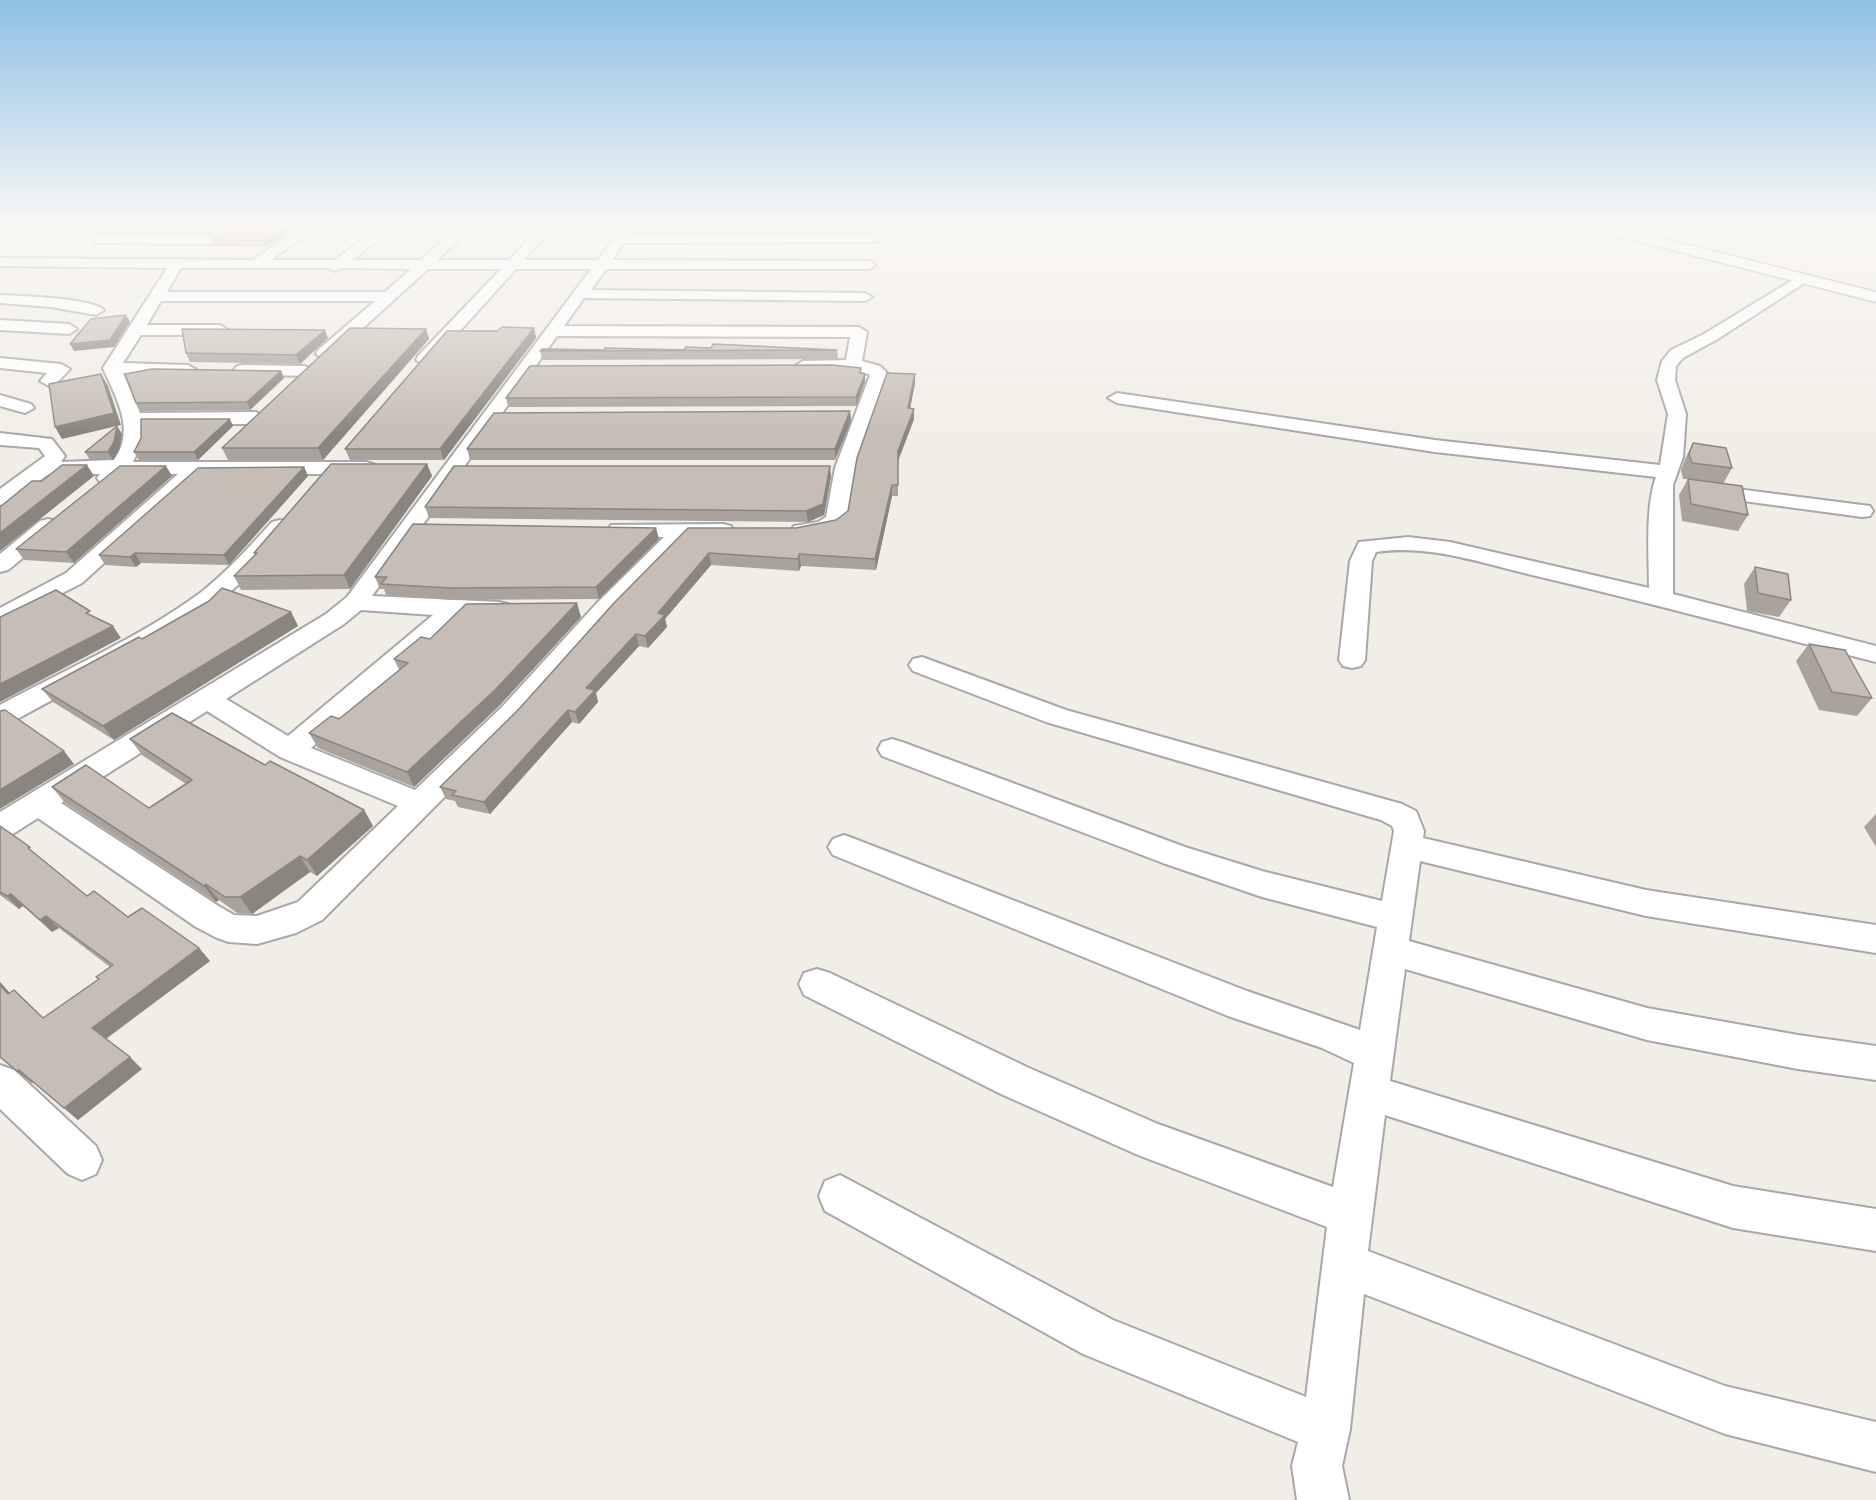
<!DOCTYPE html>
<html>
<head>
<meta charset="utf-8">
<style>
	body { margin:0 }
	canvas { display:block; background:#f1eee7 }
</style>
</head>
<body>
<canvas width="1876" height="1500"></canvas>
<script>
const context = document.querySelector('canvas').getContext('2d');
context.lineJoin = 'round';
function stroke(path, color, width, dash) { context.strokeStyle = color; context.lineWidth = width; context.lineCap = dash ? 'butt' : 'round'; context.setLineDash(dash || []); context.stroke(path); }
function paint(path, color) { context.fillStyle = color; context.fill(path, 'evenodd'); }
const minor = new Path2D(`
	M305,225H320L271,260H335L382,225H396L353,260H421L460,225H474L437,260H509L542,225H555L524,260H598L624,225H637L630,235H878V241L873,242L624,243L612,260L869,261L876,265L869,269H606L591,290L865,293L872,297L865,301L584,298L564,326L859,327L867,332L862,361L880,366L888,374L855,468L847,520C836,535 811,540 794,536L791,531L794,526L818,522L826,517L835,468L870,375C852,364 805,379 795,366L803,361L846,360L850,337L557,336L372,596L499,602L508,604L511,609L508,614L460,616L311,748L415,790L502,707L597,603L664,537L611,535L608,530L611,525L723,524L731,526L734,531L731,536L688,537L615,613L522,719L322,920L296,933L257,944L229,942L217,938L196,927L38,818L11,835L0,838V812L326,614L347,597L591,269H516L430,364L424,365L416,360L418,356L501,269H428L330,358L324,359L316,354L318,350L375,301H161L147,325H220L228,330L220,335H141L123,363L188,365L197,370L188,375L123,373L140,413L256,412L265,418L256,424H143L144,439L133,462H366L373,464L376,468L373,472L366,474H202L82,583L0,625V608L66,573L178,474H123C115,482 111,485 100,482L97,478L100,474H49L7,503L0,505V489L45,456L39,448L0,445V433L52,439L65,456L61,462L114,460C136,430 116,398 103,368L167,268L0,266V258L253,260ZM181,268H329L335,271L342,268L411,269L385,292H167ZM361,610L433,615L288,736L226,699L344,624ZM207,711L280,757L398,806L298,902L257,916L234,915L220,907L61,803Z
	M101,236H213L220,240L213,244L96,243L94,240Z
	M1801,275L1806,276L1808,279L1806,282L1716,340L1683,358L1676,366L1675,380L1686,414L1683,457L1673,485V594L1876,646V662C1761,633 1648,602 1532,575C1481,563 1429,544 1376,552L1372,561L1365,660L1361,666L1352,668L1343,666L1339,660L1350,561L1359,542L1408,537L1450,542L1649,588C1649,555 1645,507 1656,477L1435,452L1117,403L1108,398L1117,393L1435,440L1660,465L1668,414L1657,380L1662,361L1671,350L1704,334Z
	M0,295C19,296 93,298 104,310L96,315L51,307L0,303Z
	M0,320L69,324L77,329L69,334L0,330Z
	M0,358L61,364L70,369L55,385L49,386L40,381L47,373L0,368Z
	M243,365L305,366L314,371L305,376L237,374L234,370L237,366Z
	M0,395L31,404L34,408L25,413L0,406Z
	M1706,485L1862,505L1870,506L1873,511L1870,516L1862,517L1699,495L1696,491L1699,487Z
	M48,519L56,521L59,526L56,531L8,570L0,572V554L40,521Z
	M280,520L288,522L291,527L288,532C265,557 244,583 216,603C154,650 78,685 10,723L0,726V705C66,669 139,638 200,593C227,572 249,547 272,522Z
	M922,657L1066,710L1402,804L1416,811L1424,831L1423,838L1646,890L1876,925V953L1646,916L1420,861L1409,941L1647,1008L1798,1035L1876,1046V1080L1798,1069L1647,1040L1405,969L1390,1081L1733,1186L1876,1209V1251L1733,1228L1385,1115L1368,1251L1725,1386L1876,1422V1472L1725,1434L1364,1294L1350,1429L1342,1466L1349,1500H1297L1292,1466L1298,1442L1083,1354L825,1211L819,1196L825,1181L840,1175L1113,1320L1306,1397L1327,1227L1138,1155L1001,1094L804,995L799,984L804,973L817,969L830,973L1029,1068L1158,1124L1333,1187L1354,1063L1322,1048L1228,1016L833,855L828,847L833,839L844,835L855,839L1247,991L1360,1030L1377,927L1262,897L1163,863L882,756L878,749L882,742L892,739L902,742L1185,847L1262,871L1382,901L1394,831L1392,826L1381,820L1046,722L913,671L909,665L913,659Z
	M0,1065L14,1070L96,1146L102,1160L96,1174L82,1180L68,1174L0,1109Z`);
const tertiary = new Path2D(`
	M1583,225H1608L1876,292V302L1585,228Z`);
stroke(minor, '#a8a8a8', 4);
stroke(tertiary, '#a8a8a8', 3);
paint(minor, '#fff');
paint(tertiary, '#fff');
paint(new Path2D(`
	M224,225L210,234H98L95,228Z
	M301,225L266,247L214,246L211,240Z
	M860,225L858,233H640L639,227Z
	M534,328L536,338L444,460H350L345,449L497,331Z
	M426,329L429,339L323,460H228L222,448Z
	M328,338L300,364L190,362L186,353Z
	M603,350H837L838,359L542,360L540,351Z
	M281,371L284,378L250,410L141,411L136,403Z
	M862,374L865,382L856,406L508,407L506,398Z
	M915,383L910,409H914V419L898,461V496H892L876,570L801,566L799,571L711,565L665,619L667,627L648,648L639,646L596,693L598,702L579,724L572,722L490,814L458,807L455,801L446,799L440,787L519,709L688,528H796L836,520L848,511Z
	M850,411L851,421L835,460H470L467,449Z
	M117,426L122,434L119,450L113,460H90L85,452Z
	M233,426L198,460H139L134,452Z
	M1693,443L1732,468L1723,484L1748,515L1738,531L1682,521L1679,495L1688,479H1683L1681,470L1685,459Z
	M427,464L432,476L350,589L241,590L234,576L255,555L254,553Z
	M304,467L308,476L229,565L141,563L136,567L105,565L99,555Z
	M172,476L74,563L24,560L16,549Z
	M831,476L824,515L808,522L429,518L425,507Z
	M659,539L599,599L454,600L386,595L384,589H380L375,577Z
	M1755,567L1791,600L1779,617L1747,611L1744,584Z
	M291,612L298,626L114,740L53,702L42,689L142,639Z
	M581,617L500,705L414,787L318,748L309,733L339,719L399,670L394,659L430,639Z
	M1809,644L1872,698L1857,716L1819,710L1796,661Z
	M130,739L265,765L364,810L373,826L317,876L310,872L252,914L237,913L219,900L216,902L65,803L52,787L149,808L186,784L142,755Z
	M1876,814V847L1864,827Z
	M0,826L87,896L128,917L199,948L210,961L106,1039L142,1069L78,1120L33,1082L32,1083L0,1057V982L10,993L43,1018L99,979L110,967L59,928L52,932L23,906L19,909L0,895Z`), '#aaa39d');
paint(new Path2D(`
	M212,225H224L210,234L208,228Z
	M289,225H301L266,247L263,241Z
	M126,315L130,322L114,347L74,351L70,344Z
	M534,328L536,338L444,460L440,449Z
	M426,329L429,339L323,460L318,448Z
	M325,330L328,338L300,364L296,355Z
	M281,371L284,378L250,410L247,402Z
	M101,374L108,386L121,425L62,439L55,427Z
	M865,374V382L856,406V397Z
	M915,374V383L908,419V408Z
	M914,409V419L898,461V496V451Z
	M850,411L851,421L835,460V449Z
	M230,419L233,426L198,460L194,452Z
	M117,426L122,434L119,450L113,460L108,452Z
	M427,464L432,476L350,589L344,575Z
	M87,465L94,476L0,551V533Z
	M166,466L172,476L74,563L66,552Z
	M830,466L831,476L824,515L808,522L806,511Z
	M304,467L308,476L229,565L224,555Z
	M892,485V496L876,570L875,559Z
	M656,528L659,539L599,599L596,587Z
	M135,553L141,563L136,567L130,557Z
	M709,553L711,565L665,619L667,627L648,648L645,636L658,613Z
	M799,554L801,566L799,571L798,559Z
	M577,603L581,617L500,705L414,787L407,772Z
	M291,612L298,626L114,740L103,726Z
	M113,626L121,638L0,702V684Z
	M636,634L639,646L596,693L598,702L579,724L575,712L586,688Z
	M568,710L572,722L490,814L484,802Z
	M64,751L74,764L0,809V790Z
	M364,810L373,826L317,876L307,860Z
	M300,856L310,872L252,914L240,897Z
	M206,884L219,900L216,902L204,886Z
	M11,894L23,906L19,909L7,896Z
	M46,916L59,928L52,932L40,920Z
	M199,948L210,961L104,1040L92,1028Z
	M0,982L22,1007L8,994L0,985Z
	M130,1057L142,1069L78,1120L64,1108Z
	M19,1070L34,1082L32,1083L17,1071Z`), '#8b857f');
const building = new Path2D(`
	M101,225H212L208,228H95Z
	M235,225H289L263,241L211,240Z
	M641,225H858L857,227H639Z
	M126,315L110,340L70,344L91,319Z
	M502,327L534,328L440,449H345L447,331H497Z
	M350,328L426,329L318,448H222Z
	M182,329L325,330L296,355L186,353Z
	M713,344L837,350L540,351L542,349L603,350L605,348L684,350L686,347L711,348Z
	M832,365L861,368L860,373L865,374L856,397L506,398L530,366Z
	M152,369L281,371L247,402L136,403L125,374Z
	M887,373L915,374L908,408L914,409L898,451V485H892L875,559L799,554L798,559L709,553L658,613L665,615L645,636L636,634L586,688L595,690L575,712L568,710L484,802L452,795L456,791L440,787L519,709L614,603L688,528H796L836,520L848,511L857,458Z
	M101,374L114,413L55,427L49,384Z
	M850,411L835,449H467L494,413Z
	M141,419H230L194,452H134L141,438Z
	M117,426L114,442L108,452H85Z
	M1693,443L1726,448L1732,468L1692,463L1689,454Z
	M331,464H427L344,575L234,576L257,553H254Z
	M62,465H87L0,533V507L32,481H42Z
	M120,466H166L66,552L16,549Z
	M454,466H830L823,504L806,511L425,507Z
	M304,467L224,555L135,553L130,557L99,555L198,468Z
	M1688,479L1742,486L1748,515L1691,504Z
	M413,524L656,528L596,587L450,588L381,584L387,577H375Z
	M1755,567L1788,574L1791,600L1758,593Z
	M222,588L291,612L103,726L42,689L139,637L142,639L209,601Z
	M56,590L90,611L86,613L113,626L0,684V617Z
	M577,603L495,690L407,772L309,733L331,716L339,719L408,663L394,659L421,637L430,639L466,604Z
	M1809,644L1845,650L1872,698L1832,692Z
	M5,710L64,751L0,790V711Z
	M172,713L265,765L270,761L364,810L307,860L300,856L240,897H225L206,884L204,886L52,787L86,765L149,808L192,780L130,739Z
	M0,826L30,847L28,848L87,896L94,891L128,917L142,908L199,948L92,1028L130,1057L64,1108L19,1070L17,1071L0,1057V985L8,994L14,990L43,1018L99,979L96,977L113,965L46,916L40,920L11,894L7,896L0,892Z`);
paint(building, '#c6beb6');
stroke(building, '#8b857f', 1.5);
const sky = context.createLinearGradient(0, 0, 0, 435);
sky.addColorStop(0, '#8ec0e4');
sky.addColorStop(0.52, '#f9f7f4');
sky.addColorStop(1, '#f9f7f400');
context.fillStyle = sky;
context.fillRect(0, 0, 1876, 435);
</script>
</body>
</html>
